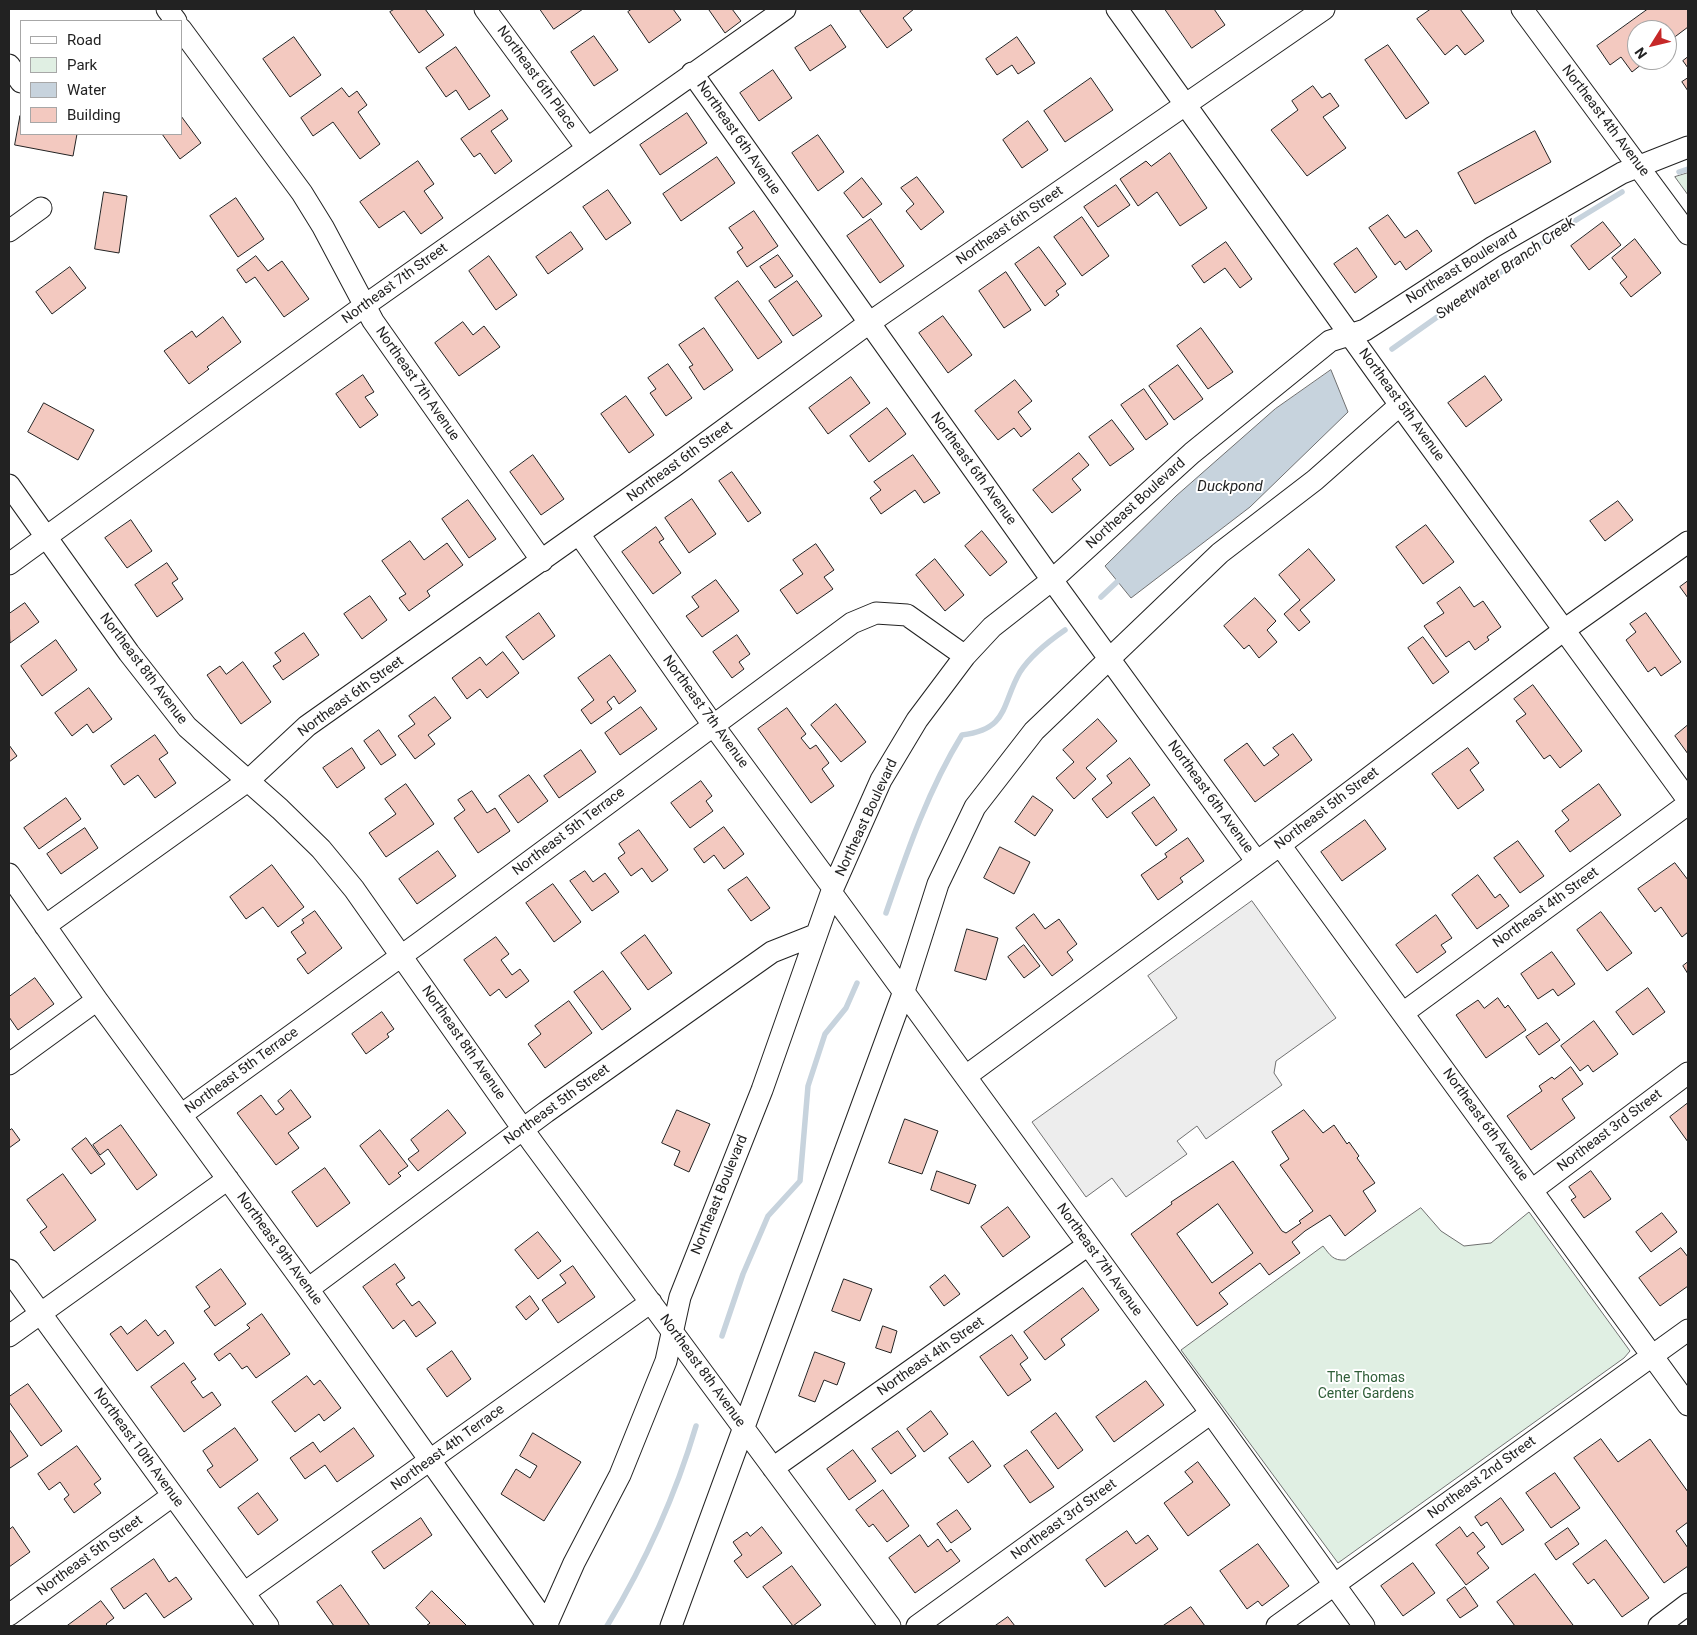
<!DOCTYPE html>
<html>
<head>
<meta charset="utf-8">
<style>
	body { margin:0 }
	#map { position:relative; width:1697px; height:1635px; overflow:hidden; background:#fff; font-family:Roboto,sans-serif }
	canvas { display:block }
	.frame { position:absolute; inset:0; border:10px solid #222; pointer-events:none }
	.legend { position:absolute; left:20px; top:20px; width:162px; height:115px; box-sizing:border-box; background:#fff; border:1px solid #a7a7a7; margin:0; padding:6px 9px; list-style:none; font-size:15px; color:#222 }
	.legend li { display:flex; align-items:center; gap:10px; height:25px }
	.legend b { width:25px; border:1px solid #a7a7a7 }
	.north { position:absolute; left:1627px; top:20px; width:50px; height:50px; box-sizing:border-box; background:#fff; border:1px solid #a7a7a7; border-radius:50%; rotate:234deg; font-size:14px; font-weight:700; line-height:20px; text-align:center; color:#222 }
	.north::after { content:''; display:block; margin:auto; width:18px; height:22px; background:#c62828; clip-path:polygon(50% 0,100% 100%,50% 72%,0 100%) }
</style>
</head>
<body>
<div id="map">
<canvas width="1697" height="1635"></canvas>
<div class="frame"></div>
<ul class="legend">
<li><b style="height:6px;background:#fff"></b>Road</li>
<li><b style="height:14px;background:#e0efe3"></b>Park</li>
<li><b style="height:14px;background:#c7d3dd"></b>Water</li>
<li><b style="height:14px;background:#f3c9c0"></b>Building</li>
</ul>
<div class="north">N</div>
</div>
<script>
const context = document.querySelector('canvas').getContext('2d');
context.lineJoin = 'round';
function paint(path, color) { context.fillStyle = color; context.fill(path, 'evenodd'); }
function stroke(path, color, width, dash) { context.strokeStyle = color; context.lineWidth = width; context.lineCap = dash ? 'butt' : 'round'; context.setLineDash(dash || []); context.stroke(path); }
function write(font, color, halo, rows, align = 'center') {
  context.font = font + ' Roboto,sans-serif'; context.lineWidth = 4; context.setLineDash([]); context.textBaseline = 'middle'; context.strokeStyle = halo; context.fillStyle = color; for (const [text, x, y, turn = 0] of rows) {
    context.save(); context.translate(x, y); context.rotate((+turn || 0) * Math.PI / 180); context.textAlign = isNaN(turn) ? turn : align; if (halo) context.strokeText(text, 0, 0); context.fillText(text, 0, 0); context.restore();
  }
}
const green = new Path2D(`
	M1688,173V195L1675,177Z
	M1421,1208L1441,1231L1464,1246L1491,1243L1529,1212L1630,1351L1624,1358L1338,1563L1181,1350L1323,1246C1330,1255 1333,1261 1345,1260Z`);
paint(green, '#e0efe3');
stroke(green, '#6f6f6f', 1);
const parking = new Path2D(`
	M1252,901L1336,1018L1276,1061L1274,1073L1282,1085L1206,1139L1197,1126L1177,1141L1187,1154L1126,1197L1112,1178L1086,1197L1032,1122L1177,1018L1148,976Z`);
paint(parking, '#ededed');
stroke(parking, '#6f6f6f', 1);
const water = new Path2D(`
	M1331,370L1348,412L1250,507L1131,598L1105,566L1176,496L1275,409Z`);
paint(water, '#c7d3dd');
stroke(water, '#6f6f6f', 1);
stroke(new Path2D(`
	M1679,172L1688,169
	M1392,349L1560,230L1622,192
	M1101,597L1118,581
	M886,913C907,852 928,790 962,735C1009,729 1001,705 1020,672C1031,655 1049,641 1065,630
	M722,1336L743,1274L768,1216L800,1181L808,1086L825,1034L846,1008L857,983
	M607,1626C645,1563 675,1497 696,1426`), '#c7d3dd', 5.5);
const building = new Path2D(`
	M395,9H425L444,35L419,53L390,12Z
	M540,9H583L554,29Z
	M632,9H673L681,20L649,43L628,12Z
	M711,9H732L741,21L725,33L709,10Z
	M863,9H914L903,18L912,30L887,48L860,11Z
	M1165,9H1214L1225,25L1192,48Z
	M1431,9H1460L1484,41L1465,55L1457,45L1445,55L1417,19Z
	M1648,9H1688V27L1668,42L1667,30H1637V60H1647L1632,72L1621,57L1610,65L1597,46Z
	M831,25L846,47L810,71L795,48Z
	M594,36L618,70L594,86L571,52Z
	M294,37L321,75L290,97L263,59Z
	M1017,37L1035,63L1018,74L1012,65L997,75L986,59Z
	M1388,45L1429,103L1406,119L1365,60Z
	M456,47L490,96L469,110L456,90L446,97L426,68Z
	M1688,57V68L1683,61Z
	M773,70L792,98L759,121L740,93Z
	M1091,78L1113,110L1065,142L1044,111Z
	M1688,78V91L1682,82Z
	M1313,86L1322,98L1330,93L1339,106L1323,117L1346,148L1307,176L1271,130L1298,110L1292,101Z
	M342,88L349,97L357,91L367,105L358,112L380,144L360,159L333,122L313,136L301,118Z
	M502,110L508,119L491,131L512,161L495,174L480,153L474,157L461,139Z
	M687,113L707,143L660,175L640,145Z
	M20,116L21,134H77L73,156L15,145Z
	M181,116L201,143L180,159L162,134H181Z
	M1028,121L1048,150L1022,168L1003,140Z
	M1535,131L1551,162L1475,204L1458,173Z
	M818,135L844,172L818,191L792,153Z
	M1170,153L1207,208L1180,226L1157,192L1138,206L1120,179L1146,161L1151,166Z
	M717,157L735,183L681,221L663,194Z
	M418,161L434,184L424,191L443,218L421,234L404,211L379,228L360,202Z
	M917,177L944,212L921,230L906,211L914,204L901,188Z
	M862,178L882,204L863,218L844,193Z
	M1116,185L1130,205L1098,227L1084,207Z
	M608,190L631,223L606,240L583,207Z
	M104,192L127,196L119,253L95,249Z
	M236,198L264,239L238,257L210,216Z
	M754,211L778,246L747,267L737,252L743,248L729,228Z
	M1388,215L1405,238L1417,230L1432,251L1406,270L1400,261L1395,265L1369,228Z
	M1082,217L1109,256L1082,276L1054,237Z
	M871,219L904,266L880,283L847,236Z
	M1603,222L1621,245L1589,270L1571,246Z
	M571,232L583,249L548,274L536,257Z
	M1635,239L1661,273L1631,297L1620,283L1627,277L1612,258Z
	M1226,242L1252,279L1240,288L1225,268L1204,283L1192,266Z
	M1039,247L1066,284L1056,291L1059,295L1045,306L1015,264Z
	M1357,248L1377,277L1355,293L1334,264Z
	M778,255L793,276L775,288L760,267Z
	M256,256L268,271L282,261L309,299L284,317L255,277L246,283L237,270Z
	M489,256L517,295L496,310L469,271Z
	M70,267L86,288L52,314L36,292Z
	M1006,272L1031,310L1004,328L979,291Z
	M738,281L782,342L758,359L715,298Z
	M797,281L822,316L793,336L769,301Z
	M943,316L972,355L948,373L919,333Z
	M223,317L241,342L207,367L209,369L189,384L164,351L192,331L196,337Z
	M463,322L473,335L484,326L500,347L459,376L435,343Z
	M704,328L733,370L704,390L689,367L693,365L679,345Z
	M1201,328L1233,372L1208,389L1177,346Z
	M668,364L692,398L666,416L650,393L656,389L648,378Z
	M1178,365L1203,399L1174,420L1149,386Z
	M363,375L374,392L365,397L378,415L360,428L336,394Z
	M1485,376L1502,400L1466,427L1448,403Z
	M851,377L870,403L828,434L809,408Z
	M1015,380L1032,401L1018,412L1031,429L1021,437L1014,428L998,440L975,411Z
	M1144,389L1168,424L1146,440L1121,405Z
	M626,396L654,435L629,453L601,414Z
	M44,403L94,430L78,460L28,432Z
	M887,408L906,434L869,462L850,436Z
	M1112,420L1134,449L1110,466L1089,437Z
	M1079,453L1089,465L1072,479L1081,490L1052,513L1033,490Z
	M533,455L564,499L541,515L510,472Z
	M913,455L940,493L924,503L915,490L881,514L870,498L881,490L874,482Z
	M732,472L761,513L748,522L719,481Z
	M692,499L716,534L689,553L665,518Z
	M468,500L496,539L469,558L442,519Z
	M1618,501L1633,520L1605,541L1590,521Z
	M131,520L152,551L127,568L105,538Z
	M1426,525L1454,562L1423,584L1396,547Z
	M656,527L664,539L659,542L681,573L653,594L622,552Z
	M982,531L1007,562L990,576L965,546Z
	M410,541L424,560L447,543L463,565L427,591L430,596L409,611L399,598L406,594L382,561Z
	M816,544L834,570L824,577L833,589L797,614L780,590L803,574L793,560Z
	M1309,549L1335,580L1300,610L1310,622L1299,631L1284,614L1300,600L1279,575Z
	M935,559L964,595L945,611L916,575Z
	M167,563L178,579L172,583L183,599L157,617L135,585Z
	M716,580L739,611L702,637L686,616L699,607L692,597Z
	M1688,581V598L1680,587Z
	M1460,587L1474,607L1483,601L1501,627L1487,637L1489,640L1475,650L1469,641L1446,657L1424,626L1444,613L1437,603Z
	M370,596L387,620L362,639L344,614Z
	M1255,598L1276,621L1267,630L1277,642L1259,658L1249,645L1244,649L1224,626Z
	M25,603L39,622L10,643L9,614Z
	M539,613L555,636L523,660L506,637Z
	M1646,613L1681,662L1661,676L1655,667L1648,672L1626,640L1636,632L1630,624Z
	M304,633L319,655L283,680L273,666L281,661L275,653Z
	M737,635L750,654L739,662L744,669L732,678L713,652Z
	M1423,637L1449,672L1433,684L1408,648Z
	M56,640L77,670L42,696L21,666Z
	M503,652L519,673L487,698L480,689L467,699L452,678L480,657L486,665Z
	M610,655L636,691L619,704L614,696L607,702L612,709L591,724L581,710L594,700L578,678Z
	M243,662L271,702L241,724L207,675L220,666L226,674Z
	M1533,685L1582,751L1560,768L1550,755L1544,759L1516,721L1526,714L1514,699Z
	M89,688L112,719L93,733L87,724L72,736L55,713Z
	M435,697L451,718L428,735L435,744L415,759L398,736L415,724L409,716Z
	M836,704L866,742L841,762L811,725Z
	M641,707L657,729L620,755L605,733Z
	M787,708L806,734L801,738L810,749L816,745L829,763L822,769L834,786L811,803L758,729Z
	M1098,719L1117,741L1086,768L1096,779L1074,799L1056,778L1074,762L1063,750Z
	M1688,725V754L1675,736Z
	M379,730L396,755L381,765L364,741Z
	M1293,734L1312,760L1255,802L1224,760L1247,743L1264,766L1279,755L1273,748Z
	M155,735L168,753L159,759L176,783L155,798L138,775L124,785L111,766Z
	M9,745L17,756L9,762Z
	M352,748L365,768L337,788L323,768Z
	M1468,748L1479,763L1470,770L1484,790L1458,809L1432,774Z
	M581,750L596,772L559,798L544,776Z
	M1130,758L1150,785L1107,818L1092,799L1112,783L1107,776Z
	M529,775L548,801L518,823L499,796Z
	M701,781L712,796L706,801L713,811L690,828L671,803Z
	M406,784L434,824L386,857L369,833L396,814L385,799Z
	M1599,784L1621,815L1570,852L1555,831L1569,820L1562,811Z
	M472,791L487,813L495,808L510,831L478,853L454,818L465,810L458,800Z
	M1033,796L1053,810L1035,836L1015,822Z
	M1154,797L1177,830L1156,846L1132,813Z
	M66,798L81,819L39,849L24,828Z
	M1365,820L1386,849L1342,881L1321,852Z
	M724,827L744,854L724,869L714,855L704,863L694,849Z
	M85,828L98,848L61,874L47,854Z
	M639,830L668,870L652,882L642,868L631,876L618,858L625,853L619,844Z
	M1188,838L1204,861L1180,878L1183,882L1158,900L1141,875L1167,857L1165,854Z
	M1518,841L1544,876L1520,893L1494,858Z
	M1000,847L1030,862L1014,894L984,878Z
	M438,851L456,876L417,904L399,879Z
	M1675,863L1688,880V932L1682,937L1661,907L1655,912L1638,889Z
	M272,865L304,907L278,927L263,907L246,919L230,897Z
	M585,871L593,882L605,873L619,892L592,911L570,881Z
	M1478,875L1495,898L1500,894L1509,906L1477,929L1452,895Z
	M747,877L770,908L751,921L728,890Z
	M553,884L581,922L554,942L526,903Z
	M315,911L342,948L308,974L297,959L306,953L291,932L304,923L302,920Z
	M1601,912L1632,953L1607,971L1577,930Z
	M1034,914L1045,929L1059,919L1077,944L1067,952L1073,960L1052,976L1016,928Z
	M1436,915L1452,938L1441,945L1446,952L1417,973L1396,945Z
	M967,929L998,938L986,980L955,971Z
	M645,935L672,973L648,990L621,953Z
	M496,937L509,954L501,960L512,975L520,969L529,981L506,998L499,989L490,996L464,960Z
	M1024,945L1040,966L1024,978L1008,957Z
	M1552,952L1575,984L1558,996L1553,989L1538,999L1521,974Z
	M1688,962V974L1683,966Z
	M603,971L631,1009L602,1030L574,992Z
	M35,978L54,1004L18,1030L9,1017V997Z
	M1648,988L1665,1012L1633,1035L1616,1012Z
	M1498,998L1505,1008L1508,1005L1526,1030L1486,1058L1456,1015L1478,1000L1484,1008Z
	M569,1001L592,1033L545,1068L528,1044L541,1034L535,1026Z
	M382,1012L394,1029L387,1034L389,1037L366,1054L352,1034Z
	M1594,1021L1618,1054L1593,1072L1588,1065L1580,1071L1561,1046Z
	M1547,1023L1560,1040L1539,1055L1526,1037Z
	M1571,1067L1583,1084L1562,1099L1575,1118L1531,1150L1507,1116L1542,1091L1539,1086L1552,1077L1554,1079Z
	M291,1090L311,1117L288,1133L299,1148L276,1165L237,1113L261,1095L276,1115L284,1109L278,1101Z
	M1688,1103V1142L1670,1117Z
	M448,1110L466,1133L418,1171L408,1159L419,1151L411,1140Z
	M677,1110L710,1124L689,1172L674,1165L680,1151L662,1143Z
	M1304,1110L1323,1133L1334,1125L1347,1144L1349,1142L1359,1156L1357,1158L1375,1183L1363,1191L1376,1211L1345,1236L1330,1215L1305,1231L1292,1242L1300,1253L1269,1275L1260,1263L1219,1293L1228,1304L1197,1326L1131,1234L1172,1204L1171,1202L1233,1161L1282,1231L1286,1233L1301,1223L1299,1221L1313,1211L1280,1165L1289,1159L1272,1132ZM1218,1204L1253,1253L1212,1283L1177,1234Z
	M905,1119L938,1131L922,1174L889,1163Z
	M121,1125L157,1175L137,1190L108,1149L100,1155L93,1145Z
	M12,1129L20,1140L9,1148V1131Z
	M380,1130L408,1166L398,1173L401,1176L389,1185L360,1146Z
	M86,1138L105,1164L91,1174L72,1149Z
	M325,1168L350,1203L317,1227L292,1192Z
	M937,1171L976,1185L969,1204L931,1190Z
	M1591,1171L1611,1199L1584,1218L1571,1200L1576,1197L1569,1187Z
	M63,1174L96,1220L54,1251L40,1232L47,1227L27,1200Z
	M1008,1207L1030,1237L1003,1257L981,1227Z
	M1662,1213L1677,1232L1651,1252L1636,1232Z
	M538,1232L561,1261L538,1279L515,1250Z
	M1681,1248L1688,1257V1286L1660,1306L1639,1278Z
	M395,1264L405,1278L396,1284L412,1306L419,1301L436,1323L416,1337L404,1320L393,1329L363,1287Z
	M573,1266L595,1297L558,1323L542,1300L566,1283L560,1275Z
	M221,1269L246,1304L215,1326L204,1311L210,1307L196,1287Z
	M945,1275L960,1294L944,1306L930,1287Z
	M844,1279L872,1289L860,1321L832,1311Z
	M1083,1288L1099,1310L1061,1339L1065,1345L1045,1360L1024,1332Z
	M530,1296L539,1309L526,1320L516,1307Z
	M262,1314L290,1354L256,1378L247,1366L242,1369L230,1353L219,1361L214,1354L250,1328L247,1325Z
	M146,1320L158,1336L165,1330L174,1343L137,1371L110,1334L121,1326L127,1334Z
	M883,1326L897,1331L891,1353L876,1348Z
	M1012,1335L1028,1358L1020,1364L1031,1380L1008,1396L980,1357Z
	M452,1351L471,1379L447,1397L427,1369Z
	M815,1352L845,1363L837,1385L824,1380L815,1402L799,1396Z
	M184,1363L196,1379L191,1382L203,1398L212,1392L221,1405L184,1432L151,1387Z
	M307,1376L314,1385L320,1380L341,1408L324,1421L319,1414L295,1432L272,1402Z
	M1146,1381L1164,1405L1114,1442L1096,1417Z
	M28,1384L62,1431L41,1446L9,1402V1397Z
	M931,1411L948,1434L924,1452L907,1429Z
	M1056,1413L1083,1450L1058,1469L1031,1432Z
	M235,1428L258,1460L220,1488L207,1470L213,1466L203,1451Z
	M354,1428L374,1456L337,1482L325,1465L305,1479L290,1458L313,1442L320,1452Z
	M9,1429L28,1456L10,1468L9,1466Z
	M898,1431L916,1456L891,1474L872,1449Z
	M533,1433L581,1462L544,1521L501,1494L516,1469L530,1478L537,1466L520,1456Z
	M1601,1439L1618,1462L1650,1439L1688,1492V1522L1676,1531L1688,1548V1566L1664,1583L1574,1458Z
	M973,1441L991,1466L968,1483L949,1458Z
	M77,1446L101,1479L94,1484L101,1493L74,1513L64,1499L69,1495L60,1482L49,1490L38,1474Z
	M853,1450L876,1481L849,1500L827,1469Z
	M1027,1450L1054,1487L1030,1503L1004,1466Z
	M1198,1462L1230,1505L1188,1536L1164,1503L1193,1482L1185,1472Z
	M1555,1473L1580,1508L1551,1528L1526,1493Z
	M883,1490L909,1526L887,1542L873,1524L869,1527L856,1510Z
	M258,1493L278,1520L258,1535L238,1508Z
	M1501,1498L1524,1530L1502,1545L1487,1522L1481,1526L1475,1517Z
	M957,1510L971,1529L951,1543L937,1524Z
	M421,1518L432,1535L384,1569L372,1552Z
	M13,1527L30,1552L9,1567V1530Z
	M762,1527L782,1553L747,1578L734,1561L742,1555L733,1542L747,1532L750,1536Z
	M1460,1527L1467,1537L1473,1532L1485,1547L1477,1553L1489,1568L1466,1585L1436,1545Z
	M1568,1528L1579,1544L1556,1560L1545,1544Z
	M1127,1531L1136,1544L1148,1535L1158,1549L1105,1587L1086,1560Z
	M920,1535L928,1547L938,1539L947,1552L951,1549L960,1561L915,1593L889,1558Z
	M1606,1540L1649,1598L1622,1617L1594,1579L1588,1584L1573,1564Z
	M1258,1544L1289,1586L1262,1606L1258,1601L1247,1609L1220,1571Z
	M154,1559L169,1582L176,1577L192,1599L164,1618L146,1593L124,1609L111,1589Z
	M1413,1563L1435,1593L1403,1616L1381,1586Z
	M792,1566L821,1605L793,1626L763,1587Z
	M1535,1574L1573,1625L1571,1626H1515L1497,1602Z
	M341,1585L370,1626H334L317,1602Z
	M1465,1587L1478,1606L1460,1618L1447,1600Z
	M432,1591L467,1626H426L430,1623L416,1608Z
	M101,1601L114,1618L106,1624L108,1626H67Z
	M1191,1607L1205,1626H1163Z
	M1008,1617L1015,1626H995Z`);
paint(building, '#f3c9c0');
stroke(building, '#222', 1);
const minor = new Path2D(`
	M167,9L176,21
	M485,9L587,148
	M1117,9L1400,405L1688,800
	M1522,9L1688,234
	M181,29L302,193L323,227L373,321L542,561
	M9,65L21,82
	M692,73L1052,580L1257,862
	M9,231L41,208
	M9,485L129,653L187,727L280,809L321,849L354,889L532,1142L890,1626
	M579,534L713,725L833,888
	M9,564L364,306L785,9
	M1280,845L1688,1405
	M9,874L97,1000L308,1289L548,1626
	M833,895L1211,1413L1364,1626
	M45,926L249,780L307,726L673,467L869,323L1324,9
	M1403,1013L1688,804
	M9,1064L97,1000
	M966,1076L1280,845L1564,630L1688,542
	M181,1115L422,941L852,623L876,613L907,615L965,656
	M1532,1190L1688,1073
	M9,1270L268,1626
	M308,1289L546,1112L772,952L815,935
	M9,1336L228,1179
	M773,1468L1088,1245
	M244,1593L651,1302
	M9,1615L172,1496
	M546,1626L574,1563L620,1475L666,1361L680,1297L762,1090L833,888L881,780L917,720L965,656L992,627L1052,580L1192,453L1330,341L1365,330L1493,247L1622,173L1688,147
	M671,1626L904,991L938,884L975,807L1034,731L1220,553L1315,480L1400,405
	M917,1626L1211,1413
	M1277,1626L1688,1330
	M1659,1626L1688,1604`);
stroke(minor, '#222', 23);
stroke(minor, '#fff', 21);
write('14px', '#222', '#fff', [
	["Northeast 6th Place",536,78,54],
	["Northeast 4th Avenue",1605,121,53],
	["Northeast 6th Avenue",738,138,55],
	["Northeast 6th Street",1010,226,-35],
	["Northeast Boulevard",1462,267,-32],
	["Northeast 7th Street",395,284,-36],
	["Northeast 7th Avenue",417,384,55],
	["Northeast 5th Avenue",1401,405,54],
	["Northeast 6th Street",680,462,-36],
	["Northeast 6th Avenue",973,469,54],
	["Northeast Boulevard",1136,504,-42],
	["Northeast 8th Avenue",143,669,53],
	["Northeast 6th Street",351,697,-36],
	["Northeast 7th Avenue",705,712,54],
	["Northeast 6th Avenue",1210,797,54],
	["Northeast 5th Street",1327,809,-37],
	["Northeast Boulevard",867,818,-65],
	["Northeast 5th Terrace",569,832,-37],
	["Northeast 4th Street",1546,908,-36],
	["Northeast 8th Avenue",463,1043,55],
	["Northeast 5th Terrace",242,1071,-36],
	["Northeast 5th Street",557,1105,-36],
	["Northeast 6th Avenue",1485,1125,54],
	["Northeast 3rd Street",1610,1131,-37],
	["Northeast Boulevard",720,1195,-68],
	["Northeast 9th Avenue",279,1249,54],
	["Northeast 7th Avenue",1099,1260,54],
	["Northeast 4th Street",931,1357,-35],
	["Northeast 8th Avenue",702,1371,54],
	["Northeast 10th Avenue",138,1448,54],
	["Northeast 4th Terrace",448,1448,-36],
	["Northeast 2nd Street",1482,1478,-36],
	["Northeast 3rd Street",1064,1520,-36],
	["Northeast 5th Street",90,1556,-36]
]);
write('14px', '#2f5e38', '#fff', [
	["The Thomas",1366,1378],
	["Center Gardens",1366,1394]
]);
write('italic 15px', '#222', '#fff', [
	["Sweetwater Branch Creek",1506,269,-35],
	["Duckpond",1230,487]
]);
</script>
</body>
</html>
